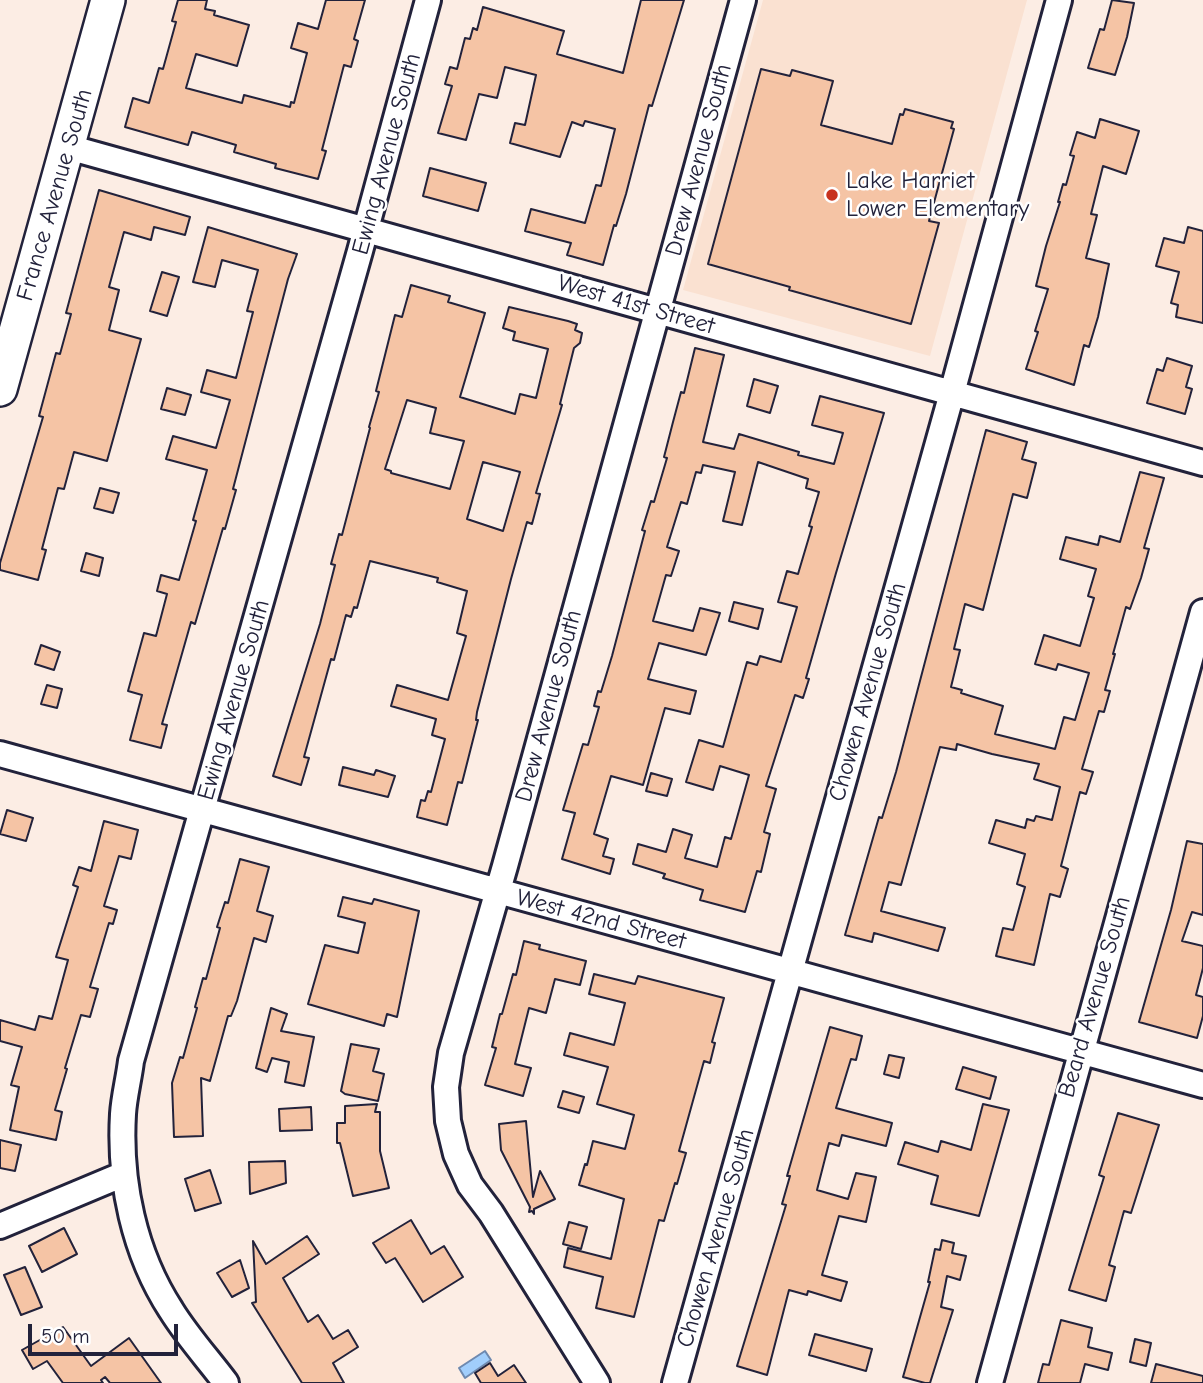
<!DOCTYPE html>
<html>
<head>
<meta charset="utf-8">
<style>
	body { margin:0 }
	#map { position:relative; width:1203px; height:1383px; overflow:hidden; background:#fcede4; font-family:"Comic Neue",sans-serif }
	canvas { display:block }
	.scale { position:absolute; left:28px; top:1324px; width:150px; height:32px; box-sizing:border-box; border:4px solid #22223b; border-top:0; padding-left:9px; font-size:21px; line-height:24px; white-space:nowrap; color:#22223b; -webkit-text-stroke:5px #fff; paint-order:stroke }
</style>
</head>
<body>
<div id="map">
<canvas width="1203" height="1383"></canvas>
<div class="scale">50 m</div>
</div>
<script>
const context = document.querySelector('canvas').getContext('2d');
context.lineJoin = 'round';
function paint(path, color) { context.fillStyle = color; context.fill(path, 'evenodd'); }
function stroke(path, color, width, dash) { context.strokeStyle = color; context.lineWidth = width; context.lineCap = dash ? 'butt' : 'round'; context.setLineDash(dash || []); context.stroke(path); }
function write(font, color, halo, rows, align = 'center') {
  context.font = font + ' "Comic Neue",sans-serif'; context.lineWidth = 5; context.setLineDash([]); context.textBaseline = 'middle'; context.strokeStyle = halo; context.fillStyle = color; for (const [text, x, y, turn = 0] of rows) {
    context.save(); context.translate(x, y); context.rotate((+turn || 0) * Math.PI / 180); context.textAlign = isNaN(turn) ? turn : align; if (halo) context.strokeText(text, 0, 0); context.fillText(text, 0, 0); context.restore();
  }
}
paint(new Path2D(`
	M763,0H1027L930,356L683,290Z`), '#fae1d1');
const water = new Path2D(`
	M485,1351L491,1360L465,1378L459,1368Z`);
paint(water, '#a1cefc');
stroke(water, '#6e89af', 2);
const building = new Path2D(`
	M178,0H207L205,9L215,11L214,15L249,25L237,66L196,54L186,88L242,103L244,95L290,107L291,102L294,103L307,53L291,48L298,23L318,29L326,0H365L354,39L358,41L351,67L344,65L322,150L326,151L318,179L275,168L276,164L234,152L236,145L192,132L188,145L125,127L133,98L149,103L159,68L163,69L176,22L172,21Z
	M641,0H684L652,106L649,105L626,194L616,226L614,225L603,265L567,255L571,243L525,231L531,209L585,223L596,185L601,186L615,129L585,121L583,126L572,122L560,157L510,143L515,123L525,125L536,75L505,67L497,98L479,94L466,140L438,133L452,86L445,84L450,67L457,69L465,38L470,39L473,28L477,30L483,7L564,31L557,54L623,73Z
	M1112,0L1134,3L1127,37L1115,75L1088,68L1100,29L1104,30Z
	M761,69L790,76L792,70L833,81L821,125L892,144L900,114L903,115L905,109L953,122L951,128L954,129L929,221L939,223L911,324L789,290L790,287L708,264Z
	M1100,119L1139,131L1126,174L1103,166L1091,214L1097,215L1086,258L1109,264L1098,317L1089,347L1084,345L1074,385L1026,369L1038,332L1035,331L1048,289L1036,286L1046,246L1060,202H1058L1063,184L1066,185L1074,156L1070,155L1077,132L1095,138Z
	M430,168L486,183L478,211L423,196Z
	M99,190L190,217L185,235L154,227L151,240L124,232L109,287L119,290L109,330L141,339L107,461L74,452L64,489L58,488L42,549L46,550L38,580L0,570V563L43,417L39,416L56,353L60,354L71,314L66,313Z
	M208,227L297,254L288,279L233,489L236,490L225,529L223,528L195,624L191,622L162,724L167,725L161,748L130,740L142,695L128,691L144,633L156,636L167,594L157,591L161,575L179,580L196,521L193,520L207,470L166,459L173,436L216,448L230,400L201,392L207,370L236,378L253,312L247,311L258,270L222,260L215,287L193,282Z
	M1188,227L1203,231V323L1176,317L1178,305L1171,303L1179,272L1156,266L1164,238L1184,243Z
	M162,272L179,277L167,316L150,311Z
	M411,285L450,296L448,302L485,313L460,397L515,414L520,394L536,398L548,349L513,340L515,332L503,328L509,307L568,321L577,324L575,330L582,333L580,343L574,348L560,404L562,405L536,493L540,494L532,524L527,522L511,579L477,712L476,720H478L462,783L458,782L447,825L417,817L421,800L425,801L428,791L431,792L445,739L432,735L436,719L391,706L397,685L448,700L466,636L457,633L467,591L437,582L438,578L370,561L357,608L354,607L351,617L346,615L334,660L331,659L304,757L309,758L301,785L273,776L320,624L335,565L331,564L339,534L342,535L370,428L369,427L379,392L376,391L395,315L402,317ZM407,400L436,408L430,433L464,441L450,489L391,473V471L385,469ZM483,462L520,472L503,531L467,519Z
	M695,348L724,355L703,442L734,449L739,434L799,452L798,455L834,464L843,433L812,425L820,396L884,413L836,573L806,678L809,679L803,698L795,695L766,786L776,789L764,832L770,834L761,872L757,871L745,912L700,900L703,890L663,878L665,874L633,864L638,844L666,852L673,829L692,835L685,858L717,867L725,837L731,839L749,775L720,766L713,790L686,782L699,740L723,747L747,662L757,665L760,656L781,662L797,607L778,602L787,571L798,574L812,527L809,526L819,492L806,488L808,479L758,462L742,525L723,521L735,472L703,465L701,473L696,472L687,504L681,502L667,547L679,551L671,576L666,575L653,621L693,631L700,608L720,613L706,655L659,643L648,679L696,691L690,714L665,708L643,785L611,776L594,834L608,839L603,856L614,859L610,874L562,859L575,813L563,810L583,744L588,745L599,707L594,706L598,691L601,692L612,656L645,531L642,530L651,501L654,502L667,458L664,457L673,422L681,392L684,393Z
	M1167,358L1192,366L1186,387L1192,389L1185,414L1147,403L1157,369L1163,371Z
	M754,379L778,386L770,413L747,406Z
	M167,388L191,395L185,415L161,409Z
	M986,430L1027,442L1022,459L1036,463L1027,498L1013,494L983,610L965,604L954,649L960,650L951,687L962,690L961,693L1003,706L995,734L1055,749L1064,717L1075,720L1089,673L1058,664L1056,670L1035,664L1044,635L1080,646L1094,598L1088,596L1096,569L1060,559L1066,537L1098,545L1100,536L1120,542L1140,472L1164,478L1144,548L1149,549L1141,578L1130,609L1126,607L1113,654H1115L1105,690L1110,691L1104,712L1099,711L1082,769L1093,772L1086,794L1080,792L1061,866L1068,869L1060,897L1050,894L1034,965L996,956L1003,928L1013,930L1025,887L1017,884L1025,854L989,843L996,820L1025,828L1027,819L1034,821L1036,816L1052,820L1060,787L1034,779L1039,764L992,754L957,744L956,750L940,747L901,885L889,882L881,911L945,928L938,951L874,933L872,942L845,935L879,817L882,818L896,772Z
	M100,488L119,493L113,513L94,508Z
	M86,553L103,558L99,576L81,571Z
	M734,602L763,609L758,629L729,621Z
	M41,645L60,652L54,670L35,664Z
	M47,685L62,689L57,708L41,704Z
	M343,767L374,775L376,770L395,776L388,797L339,785Z
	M651,773L672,779L667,796L646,791Z
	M7,810L33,818L26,841L0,834Z
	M104,821L138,830L131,859L119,856L104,906L117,910L113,924L109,923L90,987L98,989L90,1017L81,1015L65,1068L67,1069L55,1110L62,1112L56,1140L10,1130L19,1087L11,1085L22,1047L0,1041V1020L35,1030L39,1016L52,1019L68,960L56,957L78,887L73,885L79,867L91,871Z
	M1187,841L1203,844V915L1192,912L1182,941L1203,946V968L1196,995L1203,997V1016L1197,1038L1139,1022L1171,910Z
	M240,859L269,867L257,911L273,916L266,942L254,938L237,1001L231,1016H228L210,1081L201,1078L203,1136L174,1137L172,1083L180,1057L183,1058L197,1008L195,1007L203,978L206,979L220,928L217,927L225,902L228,903Z
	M343,897L372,904L374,899L419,911L397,1017L387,1014L384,1026L308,1004L325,945L358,953L365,923L338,916Z
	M524,941L540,945L539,949L586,961L580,985L555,979L546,1013L529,1008L515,1064L531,1068L523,1096L485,1085L496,1048L492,1047L500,1014H502L513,974L516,975Z
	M594,974L635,984L638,976L724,998L712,1042L715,1043L710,1063L704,1061L679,1151L686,1153L677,1184L675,1183L664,1221L659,1220L634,1317L596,1308L603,1277L564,1267L568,1248L611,1259L624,1199L579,1185L585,1164L587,1165L593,1141L625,1149L634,1115L597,1104L608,1067L564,1055L570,1033L614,1045L625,1003L589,994Z
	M271,1008L287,1014L281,1031L314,1037L304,1086L285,1082L289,1062L272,1058L267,1072L256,1068Z
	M830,1027L862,1036L856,1060L851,1059L836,1108L892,1123L886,1146L842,1135L839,1146L829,1143L817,1190L848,1199L856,1173L876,1177L866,1222L839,1216L822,1275L847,1282L841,1301L808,1291L807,1295L789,1290L767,1375L737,1366L786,1205L782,1204L790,1176H787Z
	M351,1044L379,1049L373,1071L384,1074L378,1101L345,1094L341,1091Z
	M889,1055L904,1058L899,1078L884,1074Z
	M963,1067L996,1077L990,1099L956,1089Z
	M563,1091L584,1097L579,1113L558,1107Z
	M377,1104L375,1112H380V1151L389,1188L353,1196L340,1143H337V1123H345V1106Z
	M983,1104L1009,1110L979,1216L931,1204L938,1176L898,1164L905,1142L938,1152L941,1141L971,1150Z
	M311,1107L312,1130L280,1131L279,1109Z
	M1118,1113L1159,1125L1131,1213L1124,1211L1109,1265L1115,1267L1106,1301L1069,1290L1104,1177L1099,1175Z
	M526,1121L533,1197L540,1171L555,1199L534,1209V1214L532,1211L529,1212L530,1207L501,1150L499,1124Z
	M0,1140L21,1145L15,1171L0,1168Z
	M285,1161L286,1183L250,1194L249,1162Z
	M210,1170L221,1203L195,1211L185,1179Z
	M411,1220L431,1254L444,1246L463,1277L423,1302L395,1258L386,1263L373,1243Z
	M569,1222L587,1227L581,1249L563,1244Z
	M64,1228L77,1254L42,1272L29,1246Z
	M307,1236L319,1254L283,1278L308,1322L318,1315L333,1339L348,1330L358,1347L333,1363L344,1383H302L252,1303L256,1302L253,1241L266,1264Z
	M942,1240L954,1243L952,1253L966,1256L960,1280L947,1276L941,1307L953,1310L930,1383H925L903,1377L930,1282H928L935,1249L940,1250Z
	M240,1260L249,1288L232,1297L217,1273Z
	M25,1267L42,1307L21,1315L4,1275Z
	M1061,1320L1092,1328L1088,1347L1112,1353L1108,1370L1085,1364L1080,1383H1038L1043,1364L1049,1365Z
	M63,1327L91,1366L129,1338L161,1383H110L105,1377L101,1380L103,1383H63L47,1361L33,1369L22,1350Z
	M815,1334L872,1349L866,1371L809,1355Z
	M1135,1339L1151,1343L1146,1366L1130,1362Z
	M490,1363L498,1376L514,1365L526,1383H481L475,1373Z
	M1156,1364L1203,1376V1383H1151Z`);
paint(building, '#f5c4a5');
stroke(building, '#22223b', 2);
const minor = new Path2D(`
	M68,147L1203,463
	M0,754L1203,1085
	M0,1226L124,1174
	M226,1383C208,1359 187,1336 171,1310C134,1253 119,1182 123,1114C124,1097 129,1078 131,1061L360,251L428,0
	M597,1383L491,1213L470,1185L456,1154L448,1121L446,1087L451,1053L505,866L743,0
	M675,1383L952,393L1059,0
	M990,1383L1203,612`);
const secondary = new Path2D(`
	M0,389L108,0`);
stroke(minor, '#22223b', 30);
stroke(secondary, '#22223b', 38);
stroke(minor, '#fff', 24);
stroke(secondary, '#fff', 33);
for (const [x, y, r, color] of [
	[832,195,7,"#c8321e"]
]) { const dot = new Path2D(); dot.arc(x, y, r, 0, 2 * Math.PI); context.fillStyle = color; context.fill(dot); stroke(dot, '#fff', 2.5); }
write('24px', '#22223b', '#fff', [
	["Ewing Avenue South",387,154,-75],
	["Drew Avenue South",699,160,-75],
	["France Avenue South",55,195,-74],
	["West 41st Street",636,305,16],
	["Chowen Avenue South",868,692,-74],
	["Ewing Avenue South",234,700,-74],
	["Drew Avenue South",549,706,-75],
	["West 42nd Street",601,920,15],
	["Beard Avenue South",1095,997,-74],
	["Chowen Avenue South",716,1238,-74]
]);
write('24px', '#22223b', '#fff', [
	["Lake Harriet",846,181],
	["Lower Elementary",846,209]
], 'left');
</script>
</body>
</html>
